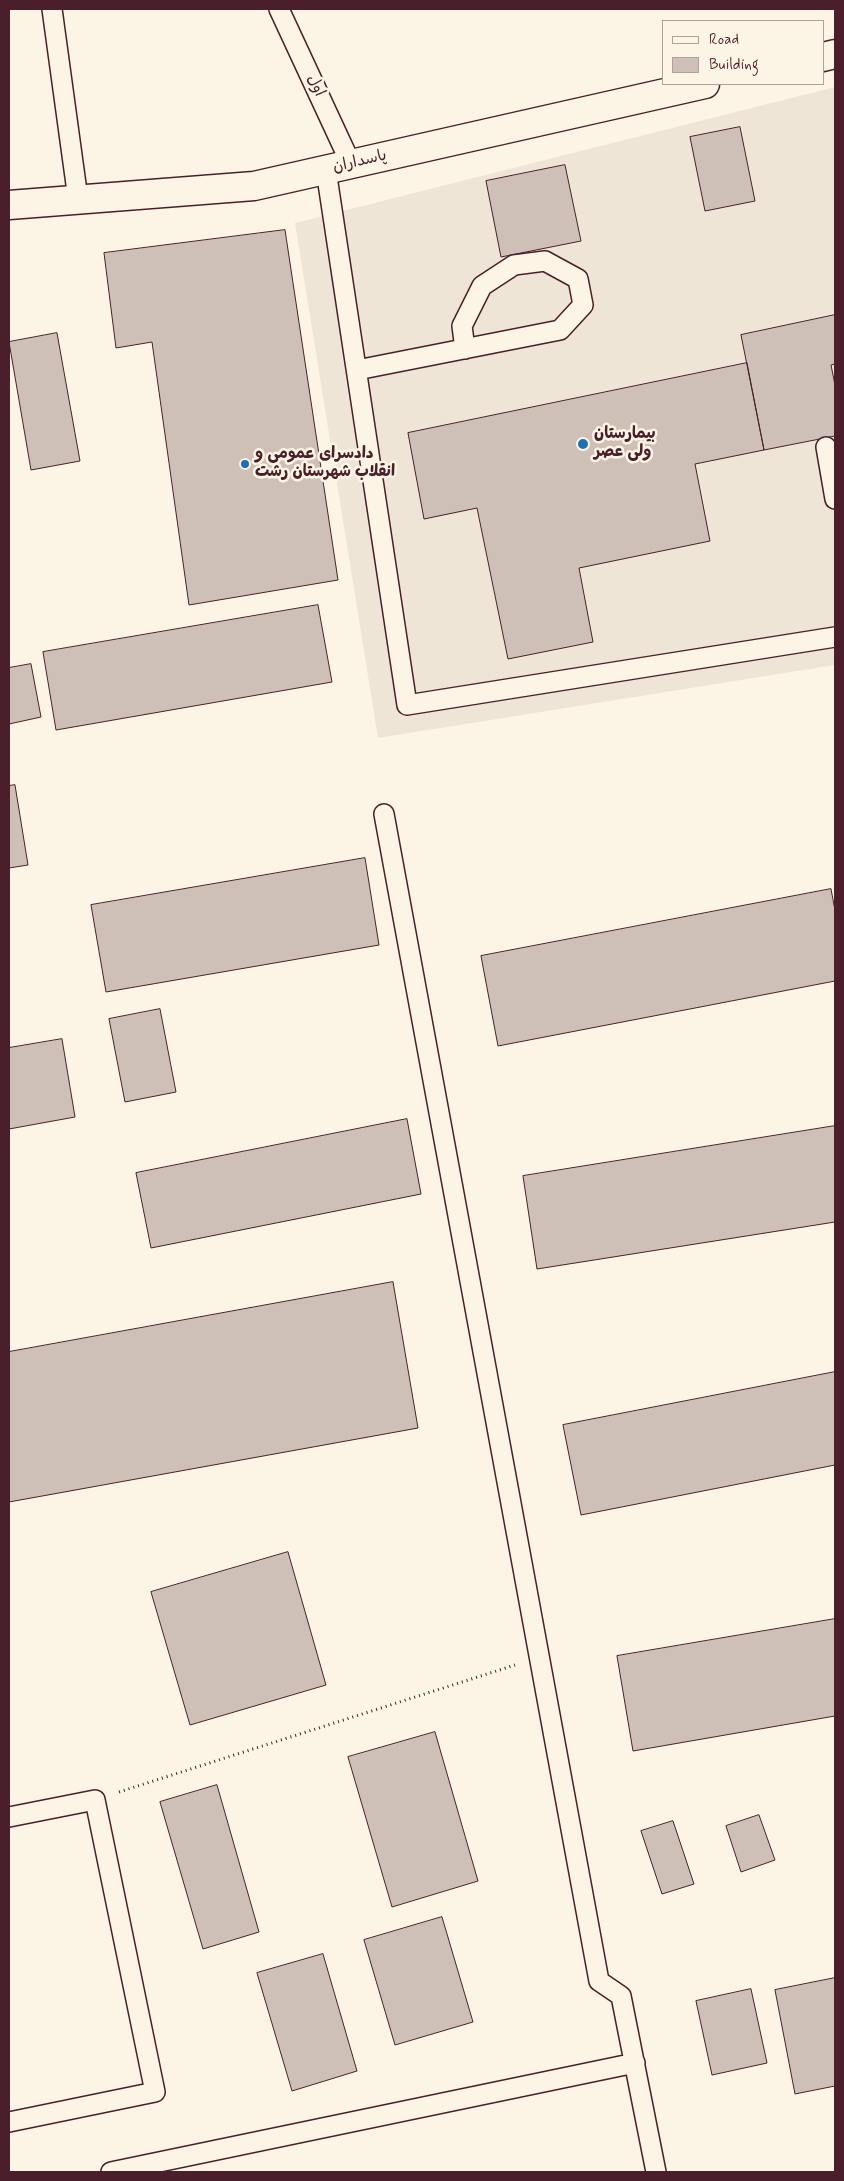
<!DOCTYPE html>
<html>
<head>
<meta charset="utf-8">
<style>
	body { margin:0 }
	#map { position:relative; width:844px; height:2181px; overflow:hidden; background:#fcf5e5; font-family:Mynerve,sans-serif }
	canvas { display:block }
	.frame { position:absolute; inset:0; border:10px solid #4a1f2b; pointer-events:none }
	.legend { position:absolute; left:662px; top:20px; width:162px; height:65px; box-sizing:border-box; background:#fcf5e5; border:1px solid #b59f9b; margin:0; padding:6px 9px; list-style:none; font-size:15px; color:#4a1f2b }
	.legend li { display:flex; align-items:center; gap:10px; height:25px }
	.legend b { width:25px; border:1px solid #b59f9b }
</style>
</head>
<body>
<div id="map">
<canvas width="844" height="2181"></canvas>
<div class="frame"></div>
<ul class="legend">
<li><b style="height:6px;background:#fcf5e5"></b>Road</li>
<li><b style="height:14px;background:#cfc0b7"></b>Building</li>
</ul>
</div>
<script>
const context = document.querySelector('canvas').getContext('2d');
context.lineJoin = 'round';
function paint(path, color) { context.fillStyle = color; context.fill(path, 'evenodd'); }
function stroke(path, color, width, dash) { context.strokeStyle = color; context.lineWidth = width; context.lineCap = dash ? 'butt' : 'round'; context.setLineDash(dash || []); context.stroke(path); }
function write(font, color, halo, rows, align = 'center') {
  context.font = font + ' Mynerve,"Playpen Sans Arabic",sans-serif'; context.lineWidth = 5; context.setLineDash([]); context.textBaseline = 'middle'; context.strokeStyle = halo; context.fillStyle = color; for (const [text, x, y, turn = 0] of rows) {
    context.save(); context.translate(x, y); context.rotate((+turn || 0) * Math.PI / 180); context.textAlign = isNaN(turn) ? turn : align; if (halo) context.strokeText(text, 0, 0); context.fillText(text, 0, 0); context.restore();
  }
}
paint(new Path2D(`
	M835,87V665L378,738L295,223Z`), '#eee5d7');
const building = new Path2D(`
	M740,127L755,201L705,211L690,137Z
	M565,165L581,241L501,257L486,181Z
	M285,230L338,580L189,605L152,342L116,348L104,253Z
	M835,315V364L831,365L835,385V436L764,450L741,335Z
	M57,333L80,461L31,470L9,342Z
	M747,363L764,450L695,464L710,541L579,568L593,642L508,659L477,508L424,519L408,433Z
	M318,605L332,682L56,730L43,652Z
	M31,664L41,717L9,724V668Z
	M15,785L28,865L9,868V786Z
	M365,858L379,945L106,992L91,905Z
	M831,889L835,910V981L498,1046L481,956Z
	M160,1009L176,1092L125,1102L109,1019Z
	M62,1039L75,1117L9,1129V1048Z
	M407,1119L421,1194L151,1248L136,1173Z
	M835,1126V1222L537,1269L523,1176Z
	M393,1282L418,1428L9,1502V1352Z
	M835,1372V1465L581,1515L563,1425Z
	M288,1552L326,1685L190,1725L151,1592Z
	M835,1619V1716L633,1751L617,1656Z
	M435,1732L478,1881L392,1907L348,1757Z
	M217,1785L259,1932L203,1949L160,1802Z
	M759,1815L775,1860L741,1872L726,1826Z
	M673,1821L694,1884L662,1894L641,1831Z
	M442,1917L473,2022L395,2045L364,1940Z
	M323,1954L357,2071L292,2091L257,1973Z
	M835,1978V2086L795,2094L775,1990Z
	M751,1989L767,2063L712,2075L696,2001Z`);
paint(building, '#cfc0b7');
stroke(building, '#4a1f2b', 1);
const service = new Path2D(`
	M52,9L78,199
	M279,9L351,164
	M326,170L407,705L835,637
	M357,370L560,330L583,305L578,279L545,261L514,265L482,286L462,326L465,349
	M826,447L835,499
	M384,814L599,1981L621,1996L656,2172
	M9,1817L95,1800L155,2092L9,2122
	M111,2172L635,2063`);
const secondary = new Path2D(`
	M823,57L835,54
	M9,205L254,186L705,84`);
stroke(service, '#4a1f2b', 22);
stroke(secondary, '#4a1f2b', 31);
stroke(new Path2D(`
	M119,1792L515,1665`), '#4a1f2b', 3, [1, 4]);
stroke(service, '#fcf5e5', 19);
stroke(secondary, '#fcf5e5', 28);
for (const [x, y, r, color] of [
	[583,444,6,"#1f6fb2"],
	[245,464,5,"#1f6fb2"]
]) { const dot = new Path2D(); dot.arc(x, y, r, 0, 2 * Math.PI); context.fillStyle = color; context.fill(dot); stroke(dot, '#fcf5e5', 2); }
write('16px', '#4a1f2b', '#fcf5e5', [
	["اول",315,86,65],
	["پاسداران",360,162,-13]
]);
write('bold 16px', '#4a1f2b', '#fcf5e5', [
	["بیمارستان",594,435],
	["ولی عصر",594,453],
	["دادسرای عمومی و",255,455],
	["انقلاب شهرستان رشت",255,473]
], 'left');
</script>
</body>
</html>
